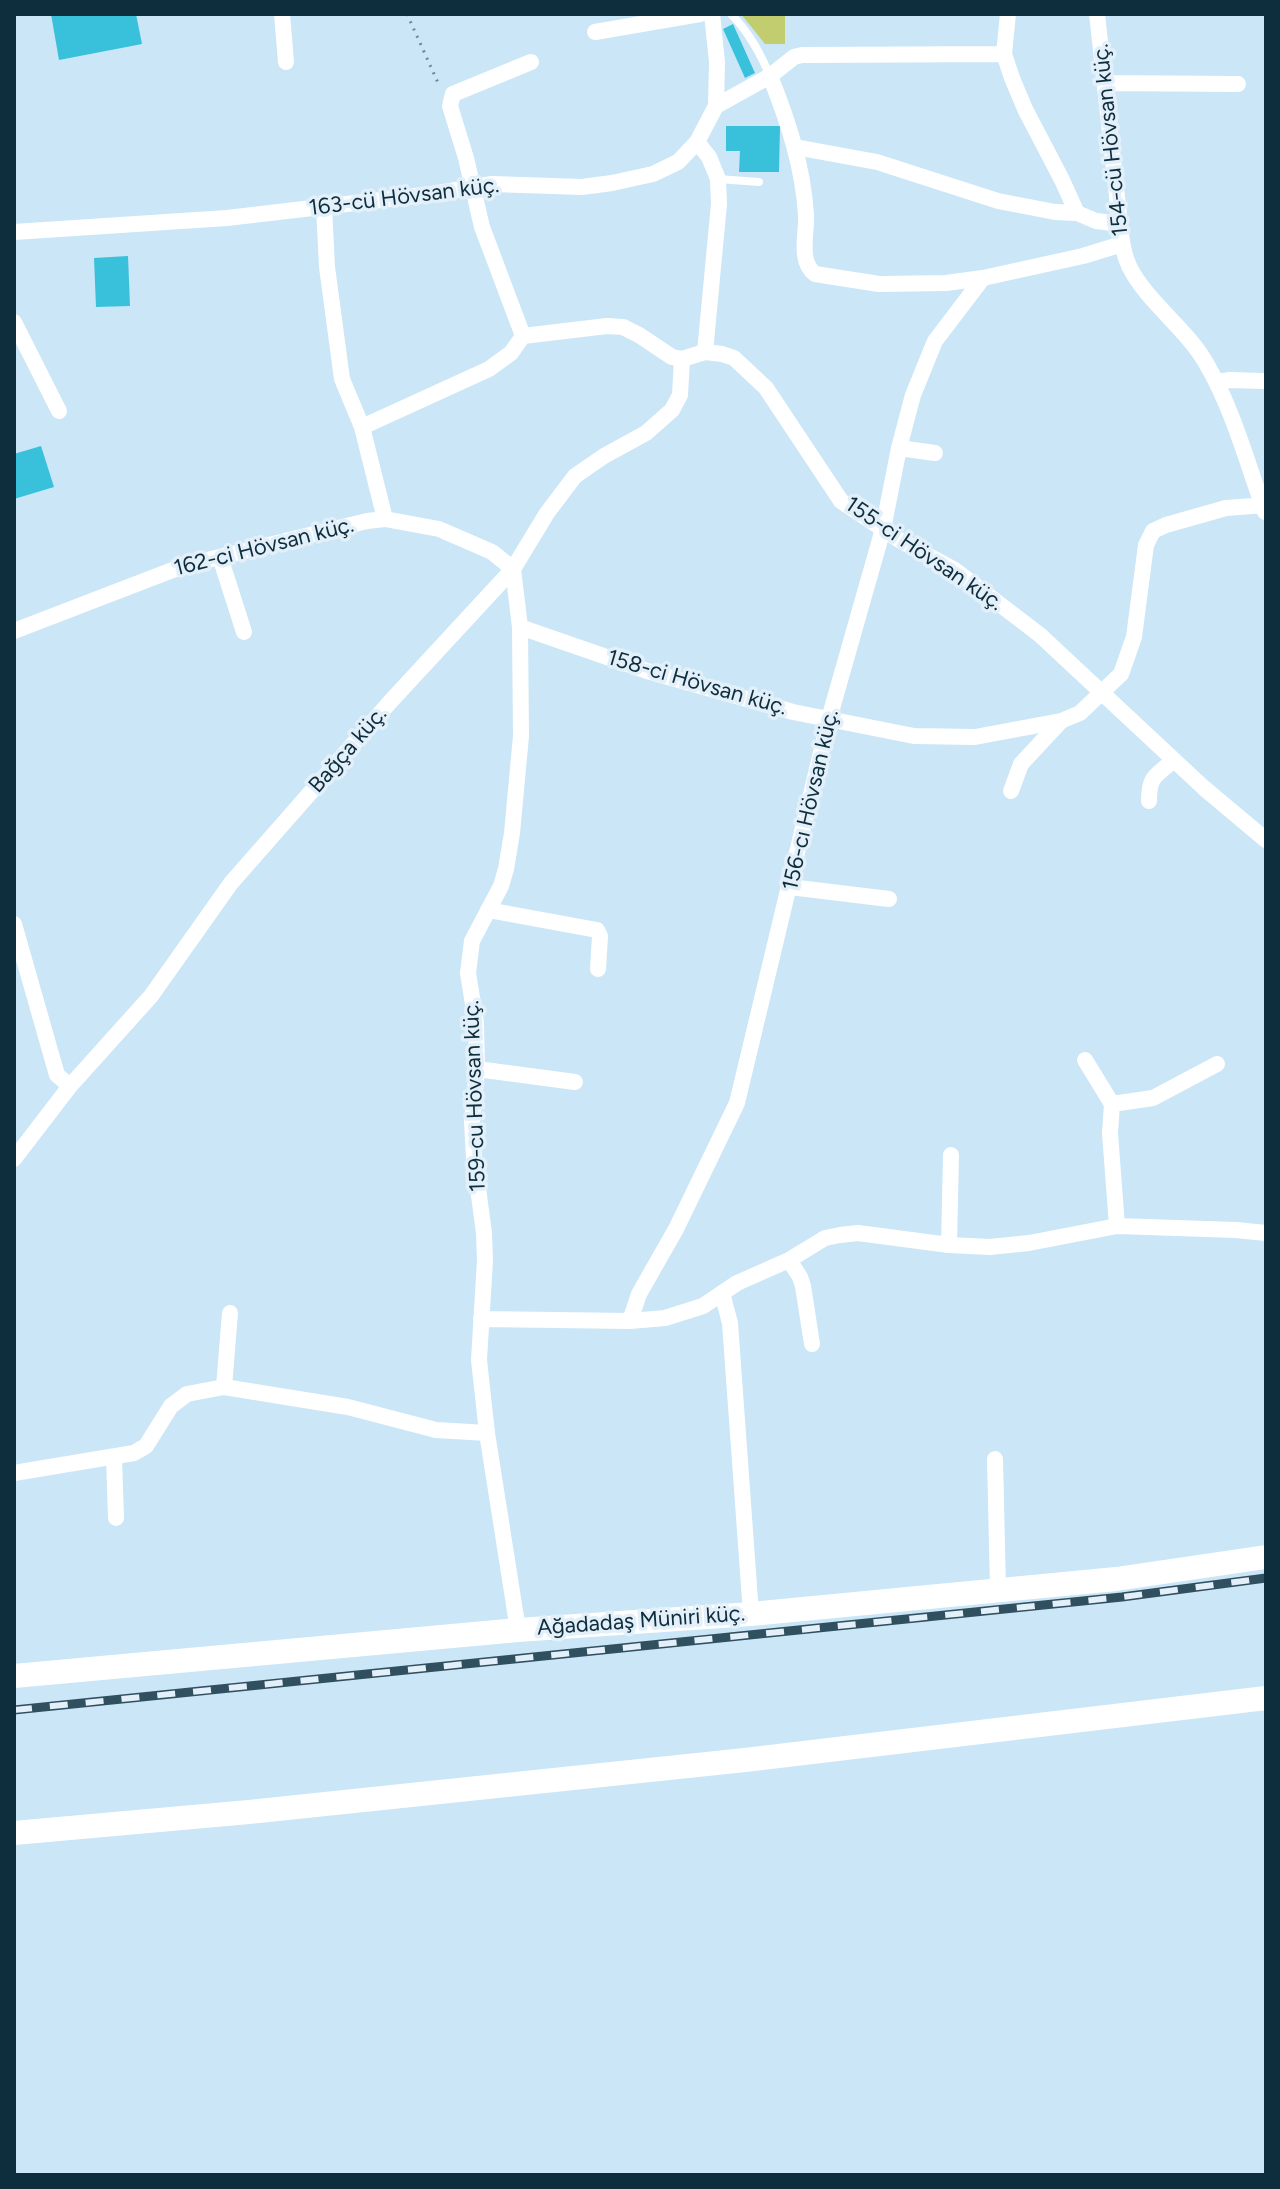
<!DOCTYPE html>
<html>
<head>
<meta charset="utf-8">
<style>
	body { margin:0 }
	#map { position:relative; width:1280px; height:2189px; overflow:hidden; background:#cae6f7; font-family:Figtree,sans-serif }
	canvas { display:block }
	.frame { position:absolute; inset:0; border:16px solid #0e2d3d; pointer-events:none }
</style>
</head>
<body>
<div id="map">
<canvas width="1280" height="2189"></canvas>
<div class="frame"></div>
</div>
<script>
const context = document.querySelector('canvas').getContext('2d');
context.lineJoin = 'round';
function paint(path, color) { context.fillStyle = color; context.fill(path, 'evenodd'); }
function stroke(path, color, width, dash) { context.strokeStyle = color; context.lineWidth = width; context.lineCap = dash ? 'butt' : 'round'; context.setLineDash(dash || []); context.stroke(path); }
function write(font, color, halo, rows, align = 'center') {
  context.font = font + ' Figtree,sans-serif'; context.lineWidth = 7; context.setLineDash([]); context.textBaseline = 'middle'; context.strokeStyle = halo; context.fillStyle = color; for (const [text, x, y, turn = 0] of rows) {
    context.save(); context.translate(x, y); context.rotate((+turn || 0) * Math.PI / 180); context.textAlign = isNaN(turn) ? turn : align; if (halo) context.strokeText(text, 0, 0); context.fillText(text, 0, 0); context.restore();
  }
}
paint(new Path2D(`
	M741,14H785V44H765Z`), '#c2cd6f');
paint(new Path2D(`
	M51,14H136L142,44L59,60Z
	M733,24L755,73L745,78L723,29Z
	M726,126H780L779,172H739L740,151H726Z
	M128,256L130,306L96,307L94,258Z
	M41,446L54,487L14,499V454Z`), '#39c0db');
stroke(new Path2D(`
	M407,14L439,85`), '#6d8b9b', 3, [2, 6]);
stroke(new Path2D(`
	M731,14C749,32 760,53 770,76
	M718,179L759,182`), '#fff', 8);
stroke(new Path2D(`
	M282,14L286,62
	M1008,14L1004,54L1012,78L1025,109L1062,180L1077,213
	M1097,14L1120,224C1121,238 1123,253 1129,266C1146,301 1186,328 1206,363C1233,409 1247,463 1265,512
	M595,32L700,14
	M770,76C788,121 803,166 806,215C807,234 798,261 815,274L879,284L946,283L983,278L1083,256L1122,244
	M1104,83L1238,84
	M716,106L770,76L794,57L802,55L1004,54
	M697,142L709,157L718,179L719,204L705,352
	M795,147L877,162L998,201L1055,212L1077,213L1096,221L1120,224
	M324,207L327,267L342,379L362,427L385,519
	M14,232L227,218L432,194L492,184L582,187L612,183L653,174L678,162L697,142L716,106L717,62L712,14
	M14,322L59,411
	M523,336L482,227L466,158L450,106L453,94L531,62
	M1216,382L1230,380L1266,381
	M362,427L489,369L511,353L523,336L607,326L623,327L639,335L672,357L682,359L705,352L722,354L734,358L766,388L841,501L901,541L955,570L1040,635L1204,788L1266,840
	M899,448L935,453
	M220,557L244,632
	M520,627L647,671L793,712L914,736L975,737L1061,721L1080,713L1121,674L1134,637L1146,545L1153,531L1166,525L1226,508L1266,505
	M14,631L183,566L367,521L385,519L439,529L492,552L513,569L520,627L521,736L512,833L506,869L501,886L472,941L468,973L476,1023L477,1069L472,1122L474,1158L484,1233L485,1260L479,1360L487,1433L518,1630
	M1011,791L1021,764L1061,721
	M1149,801C1149,775 1156,776 1174,760
	M790,887L889,899
	M488,910L597,930L600,936L598,969
	M14,924L57,1075L70,1086
	M1085,1060L1112,1104L1110,1133L1117,1226
	M477,1069L575,1082
	M1112,1104L1153,1098L1217,1064
	M14,1159L70,1086L151,996L231,883L390,702L513,569L547,513L575,476L604,456L646,433L672,410L680,395L682,359
	M949,1245L951,1155
	M789,1260L800,1277L803,1286L812,1344
	M722,1293L730,1323L751,1614
	M481,1319L630,1321L665,1318L703,1306L737,1283L789,1260L825,1238L840,1235L858,1233L949,1245L990,1247L1029,1243L1117,1226L1236,1230L1266,1233
	M630,1321L639,1294L676,1229L737,1103L829,719L883,529L899,448L913,395L935,341L983,278
	M224,1387L230,1313
	M114,1457L116,1518
	M995,1459L998,1589
	M14,1473L134,1453L146,1446L171,1406L187,1394L224,1387L348,1407L436,1430L487,1433`), '#fff', 16);
stroke(new Path2D(`
	M14,1676L518,1630L751,1614L1116,1579L1266,1557
	M14,1833L249,1812L745,1760L1266,1698`), '#fff', 24);
const rail = new Path2D(`
	M14,1710L1122,1597L1266,1578`);
stroke(rail, '#304f5f', 9);
stroke(rail, '#e3f0f9', 6, [18]);
write('22px', '#0e2d3d', '#e3f0f9', [
	["154-cü Hövsan küç.",1111,140,-96],
	["163-cü Hövsan küç.",404,197,-7],
	["162-ci Hövsan küç.",264,547,-14],
	["155-ci Hövsan küç.",924,554,34],
	["158-ci Hövsan küç.",697,683,16],
	["Bağça küç.",348,750,-49],
	["156-cı Hövsan küç.",811,800,-77],
	["159-cu Hövsan küç.",475,1096,-92],
	["Ağadadaş Müniri küç.",641,1621,-4]
]);
</script>
</body>
</html>
